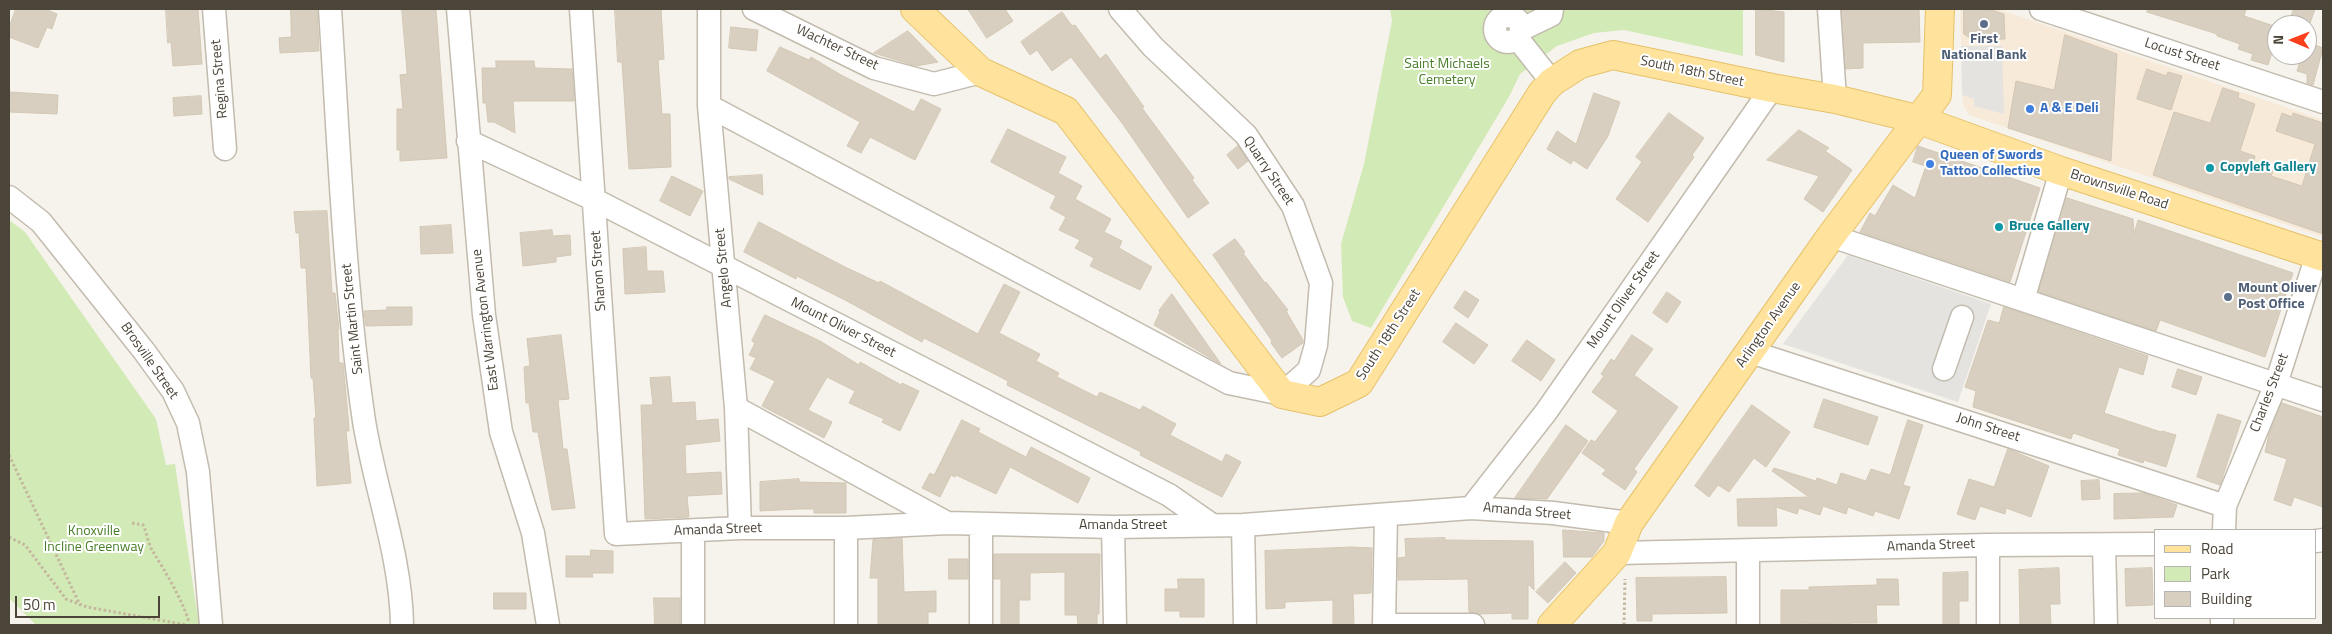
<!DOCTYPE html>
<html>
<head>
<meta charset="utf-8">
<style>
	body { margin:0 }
	#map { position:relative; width:2332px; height:634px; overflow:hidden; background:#f6f3ec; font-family:"Titillium Web",sans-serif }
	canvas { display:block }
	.frame { position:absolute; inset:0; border:10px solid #4b4439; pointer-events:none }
	.legend { position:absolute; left:2154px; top:529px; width:162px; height:90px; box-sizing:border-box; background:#fff; border:1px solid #b7b4b0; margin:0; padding:6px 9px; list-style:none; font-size:15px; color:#4b4439 }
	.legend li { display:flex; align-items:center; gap:10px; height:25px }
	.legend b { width:25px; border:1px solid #b7b4b0 }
	.north { position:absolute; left:2267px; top:15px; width:50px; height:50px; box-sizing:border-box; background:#fff; border:1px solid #b7b4b0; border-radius:50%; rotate:271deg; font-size:14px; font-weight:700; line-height:20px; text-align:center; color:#4b4439 }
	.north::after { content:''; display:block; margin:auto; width:18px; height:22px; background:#fc3f1d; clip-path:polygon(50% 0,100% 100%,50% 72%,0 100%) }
	.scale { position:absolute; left:15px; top:596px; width:145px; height:22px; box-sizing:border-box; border:2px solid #4b4439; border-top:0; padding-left:6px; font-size:15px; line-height:18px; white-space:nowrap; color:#4b4439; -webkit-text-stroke:4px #fff; paint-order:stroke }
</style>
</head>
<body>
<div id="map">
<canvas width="2332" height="634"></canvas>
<div class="frame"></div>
<ul class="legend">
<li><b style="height:6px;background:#ffe39c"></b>Road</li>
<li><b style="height:14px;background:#d2eab5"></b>Park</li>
<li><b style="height:14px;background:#d8cfc1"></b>Building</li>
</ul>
<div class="north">N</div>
<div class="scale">50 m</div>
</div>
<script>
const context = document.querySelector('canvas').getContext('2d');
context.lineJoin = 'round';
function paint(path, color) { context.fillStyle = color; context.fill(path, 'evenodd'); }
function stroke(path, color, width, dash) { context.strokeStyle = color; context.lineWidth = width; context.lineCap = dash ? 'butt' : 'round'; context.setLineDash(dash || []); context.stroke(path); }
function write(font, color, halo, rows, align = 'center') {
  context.font = font + ' "Titillium Web",sans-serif'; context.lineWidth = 4; context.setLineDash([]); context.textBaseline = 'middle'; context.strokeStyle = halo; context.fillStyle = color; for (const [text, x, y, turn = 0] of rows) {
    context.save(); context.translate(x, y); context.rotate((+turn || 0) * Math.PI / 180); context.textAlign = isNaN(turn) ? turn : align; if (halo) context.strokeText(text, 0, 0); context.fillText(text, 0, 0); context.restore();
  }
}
paint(new Path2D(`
	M1960,9H1998L2323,120V237L1969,115L1963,104Z`), '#f7ead8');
paint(new Path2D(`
	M1390,9H1743V56L1624,30L1594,33L1557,46L1520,74L1510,95L1371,328L1352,321L1343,297L1341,244L1364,164L1392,21Z
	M9,220L25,232L156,419L166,465L175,464L199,625H36L9,598Z`), '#d2eab5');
paint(new Path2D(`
	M1961,46H2002L2004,114L1974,106V99L1962,95Z
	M1848,255L1991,304L1958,402L1783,344Z`), '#e5e3e0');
const building = new Path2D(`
	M16,9H45L57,14L52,29L47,27L38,48L9,37V28Z
	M166,9H198L202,64L173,66L171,42L168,43Z
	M291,9H317L319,51L280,53L279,38L291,37Z
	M402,9H436L447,158L400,161V150H397V109H403L400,75L407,74Z
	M615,9H661L664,59L658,60L662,114H670L671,167L629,169L622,62H618Z
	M968,9H1005L1013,21L987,38Z
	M1756,9L1784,12V62L1756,55Z
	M1842,9H1919L1920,42L1863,43V68L1846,69Z
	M1964,9H1988L2004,14L2005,39L1973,40L1964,34Z
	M2148,9H2246L2244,16L2277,27V37L2268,65L2251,60L2253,54L2238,49L2240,44L2217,36V34L2147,12Z
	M2294,9H2315L2308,29L2307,25L2289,22Z
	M1062,12L1072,26L1075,25L1100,59L1106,54L1144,107L1142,108L1194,178L1192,180L1209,203L1188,218L1122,123L1071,57L1052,71L1037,50L1030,55L1021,42Z
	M731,27L758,30L756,51L729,48Z
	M908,31L938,62L916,66L874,53Z
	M2065,35L2117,54L2111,161L2008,128L2016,81L2054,90Z
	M2307,42L2323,48L2313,85L2307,83V74L2297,71L2302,55H2307Z
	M780,47L809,60L811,57L841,75L914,112L921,99L941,109L915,160L870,137L861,153L847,146L860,122L767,71Z
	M496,61H534L535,68L572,69L574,101H513L515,133L494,122H488L486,103H483L482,68H496Z
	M2147,69L2166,76L2168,72L2182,76L2171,110L2137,99Z
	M2223,88L2239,93L2238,98L2255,104L2240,151L2255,156L2253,164L2273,171L2271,176L2302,186L2315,144L2276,131L2282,113L2292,117L2293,113L2323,123V234L2153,175L2174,112L2210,123Z
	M10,92L58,95L57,114L9,112Z
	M1594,93L1620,102L1608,136L1587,169L1573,160L1571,164L1547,149L1557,131L1576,144Z
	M201,96L202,114L174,116L173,98Z
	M1669,113L1704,138L1692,155L1694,157L1648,222L1616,199L1642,162L1636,157Z
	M1008,129L1066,157L1058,173L1082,186L1075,199L1111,219L1104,232L1122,241L1119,248L1152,267L1140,290L1090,266L1094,258L1075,248L1080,240L1059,230L1066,217L1050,208L1056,196L991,162Z
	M1799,130L1829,148L1825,151L1852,170L1823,212L1804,199L1819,176L1767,160Z
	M1238,146L1248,161L1238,169L1227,155Z
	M1918,146L2040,188L2010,282L1860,232L1870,213L1875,216L1893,185L1915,198L1926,166L1913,162Z
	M762,175L763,195L729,179V177Z
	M672,176L703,191L690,216L660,201Z
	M2067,198L2133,219L2134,234L2138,220L2293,273L2265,357L2160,320L2156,331L2039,292Z
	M327,211L332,293H335L339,329H338L339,363H343L348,416L349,431H346L351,483L317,486L314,418H316L313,378H311L306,268H301L299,233H296L294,212Z
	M759,222L843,266L879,283L880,281L978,334L1004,284L1020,292L999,333L1040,354L1036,361L1059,373L1057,377L1097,397L1100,392L1140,410L1143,406L1176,424L1170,435L1222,462L1226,454L1241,462L1222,497L1140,455L1141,452L1007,385L1008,381L981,367L924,338L922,342L845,300L797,276L796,279L744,252Z
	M451,225L453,253L421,254L420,227Z
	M552,230L553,236L570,235L571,255L556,257V262L523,266L520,233Z
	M1235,239L1245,252L1243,253L1265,283L1266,282L1288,310L1286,311L1303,340V343L1282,358L1271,343L1272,341L1213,255Z
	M646,247L647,271H663L665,292L625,294L623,249Z
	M1465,291L1479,300L1468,318L1454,308Z
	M1667,292L1681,302L1667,323L1653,313Z
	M1172,294L1221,364L1154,325L1160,312L1159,311Z
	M387,307H412V325L366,326L364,311L387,310Z
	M2004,307L2148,356L2143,375L2119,367L2104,413L2161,432L2162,431L2176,435L2166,467L2144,460L2143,463L2118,455L2120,449L2073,433L2071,439L1973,407L1976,391L1965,387L1988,320L1999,323Z
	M765,315L820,341L859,365L860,362L901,385L902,383L919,391L900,431L882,422L884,419L849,403L855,391L827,377L808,410L832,422L824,438L762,406L775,381L750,369L756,358L749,355L755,343L752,341Z
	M1456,323L1488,345L1474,364L1443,342Z
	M561,335L569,399L558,400L563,449H567L575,508L552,510L538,432H533L529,403H526L524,367L530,366L527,339Z
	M1632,335L1653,349L1634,375L1678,407L1634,469L1637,472L1625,490L1602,474L1606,470L1582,453L1591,440L1595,442L1618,411L1592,392L1604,376L1601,374L1611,359L1614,361Z
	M1527,340L1555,360L1541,381L1512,361Z
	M2178,369L2202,377L2196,395L2172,387Z
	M670,377L672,403L695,402L696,421L718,419L720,441L685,445L686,474L721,472L722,494L687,496L689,517L645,519L641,405H653L650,378Z
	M1824,399L1878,417L1868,445L1814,427Z
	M2282,403L2323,417V507L2294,497L2291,506L2274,500L2287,459L2265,452L2269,434Z
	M1752,405L1790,432L1766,467L1754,458L1729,492L1718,485L1709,497L1695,486Z
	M2218,414L2241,421L2220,485L2197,477Z
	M962,420L980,429L978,432L1026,457L1031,447L1090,478L1078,503L1010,467L996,494L956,475L955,477L951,475L940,497L922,488L930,473L934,475Z
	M1908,420L1923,425L1903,485L1910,487L1899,519L1875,511L1873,516L1848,507L1846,514L1823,506L1820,515L1799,508L1797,514L1776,507L1777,526H1738L1737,499L1809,497L1772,471L1774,468L1816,481L1817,478L1837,485L1841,473L1866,481L1871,469L1890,475Z
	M1566,425L1588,441L1547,499L1515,498Z
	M2008,449L2049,466L2031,517L2006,508L2005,514L1980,506L1975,520L1957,514L1969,479L1994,487Z
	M799,479V482L846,483V513H814V509H798L760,511V482Z
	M2099,480L2100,499L2082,500L2081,481Z
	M2143,493L2177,505L2173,517L2114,519V494Z
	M1563,530L1604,533V541L1592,557H1564Z
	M902,538L904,592L936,591V612H928V625H878V578H870L873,540Z
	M1445,538V540L1533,541L1534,590L1528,584V619H1512V613L1480,614L1469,612L1468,579L1398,580V558L1406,557L1405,539Z
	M1352,547L1372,548L1371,593L1353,594L1354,625H1333V600L1285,602V608L1266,609L1265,551Z
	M591,550L613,551V573H592L593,577H566V556H590Z
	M994,554H1100L1099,614H1097V625H1078L1077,615H1065V572L1030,573V600H1019V625H1001V579H994Z
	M949,559H968V579H949Z
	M1565,562L1576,573L1548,603L1536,592Z
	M2059,568L2060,604H2050L2051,625H2020L2019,570Z
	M2152,568L2153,605L2126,606L2125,569Z
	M1968,572V601H1959V625H1943V573Z
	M1726,577L1727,613L1652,614V621H1637L1636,578Z
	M1178,579H1204V617H1180V611H1165V589H1178Z
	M1877,579H1898L1899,605H1876L1877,623H1851V625L1802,623V625H1781V590H1809V587L1877,585Z
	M494,593H526V609H494Z
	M654,598H680V625H655Z`);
paint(building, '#d8cfc1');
stroke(building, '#d3c7b4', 1);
const minor = new Path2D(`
	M214,9L225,149
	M330,9C339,146 344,285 364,421C375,489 401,556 402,625
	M458,9L484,315L501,432L533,533L548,625
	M581,9L616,534L740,528H846L948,523L1113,527L1243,525L1471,508L1553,513L1629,523
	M709,9V106L736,408L740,528
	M754,9L874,68L934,84L981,72
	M1829,9L1835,99
	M2041,9L2323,102
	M1495 29a13 13 0 1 1 26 0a13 13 0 1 1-26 0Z
	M1522,29L1551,15L1552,9
	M1518,39L1552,82
	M709,106L1229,383L1282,394L1309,370L1316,345L1321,283L1293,206L1246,135L1153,47L1120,9
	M468,141L595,200L1169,495L1212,525
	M9,197L41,222L144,351L173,391L188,423L198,472L211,625
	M1831,236L2323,400
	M2023,300L2061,171
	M1751,352L2225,506
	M1944,369L1962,317
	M736,408L947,523
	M1471,508L1546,412L1772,88
	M981,525V625
	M1243,525L1245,625
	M1113,527L1115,625
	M846,528V625
	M2224,530L2225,506L2276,384L2317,255
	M693,531V625
	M2316,541L2323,540
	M2104,545L2106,625
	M1748,552V625
	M1617,553L1988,545L2156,544
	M1384,625L1386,515
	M1384,625H1473
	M1988,625V545
	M2222,625V618`);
const major = new Path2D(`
	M915,9L981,72L1066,111L1282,394L1320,402L1359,383L1542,93L1552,82L1580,64L1613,55L1772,88L1835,99L1917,119L2061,171L2323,257
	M1552,625L1617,553L1629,523L1831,236L1937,95L1940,9`);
stroke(minor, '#c2bbae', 25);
stroke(major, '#e6c16a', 30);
stroke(new Path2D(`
	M9,455L80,605
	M132,523L143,525C147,533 148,543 152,550C165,571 182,599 189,622
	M9,537L25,545L66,599L87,607L187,625
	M1624,625L1625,579`), '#c4b79f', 3, [2.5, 2.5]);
stroke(minor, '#fff', 22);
stroke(major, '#ffe39c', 28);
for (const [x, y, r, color] of [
	[1984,24,5,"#5c6f8a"],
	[2030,109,5,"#3f7fe0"],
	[1930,164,5,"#3f7fe0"],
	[2210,168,5,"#0f9aa8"],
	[1999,227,5,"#0f9aa8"],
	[2228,297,5,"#5c6f8a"]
]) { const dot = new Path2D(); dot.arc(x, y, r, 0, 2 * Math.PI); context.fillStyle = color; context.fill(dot); stroke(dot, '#fff', 2); }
write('bold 14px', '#4e5e75', '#fff', [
	["First",1984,40],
	["National Bank",1984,56],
	["Mount Oliver",2238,289,"left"],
	["Post Office",2238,305,"left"]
]);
write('14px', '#4b4439', '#fff', [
	["Wachter Street",837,48,25],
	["Locust Street",2182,55,18],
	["South 18th Street",1692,72,12],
	["Regina Street",220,79,-95],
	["Quarry Street",1268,171,56],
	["Brownsville Road",2119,190,18],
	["Angelo Street",724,268,-95],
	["Sharon Street",599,271,-94],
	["Mount Oliver Street",1624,300,-55],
	["Saint Martin Street",353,319,-96],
	["East Warrington Avenue",486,320,-97],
	["Arlington Avenue",1769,325,-55],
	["Mount Oliver Street",843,328,27],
	["South 18th Street",1389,335,-57],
	["Brosville Street",149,361,55],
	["Charles Street",2270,393,-69],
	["John Street",1988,428,18],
	["Amanda Street",1527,512,5],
	["Amanda Street",1123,526],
	["Amanda Street",718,530,-2],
	["Amanda Street",1931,546,-2]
]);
write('14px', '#4a7f2a', '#fff', [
	["Saint Michaels",1447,65],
	["Cemetery",1447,81],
	["Knoxville",94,532],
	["Incline Greenway",94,548]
]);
write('bold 14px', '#366cbe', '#fff', [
	["A & E Deli",2040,109],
	["Queen of Swords",1940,156],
	["Tattoo Collective",1940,172]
], 'left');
write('bold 14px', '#0d838f', '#fff', [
	["Copyleft Gallery",2220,168],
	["Bruce Gallery",2009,227]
], 'left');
</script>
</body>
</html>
